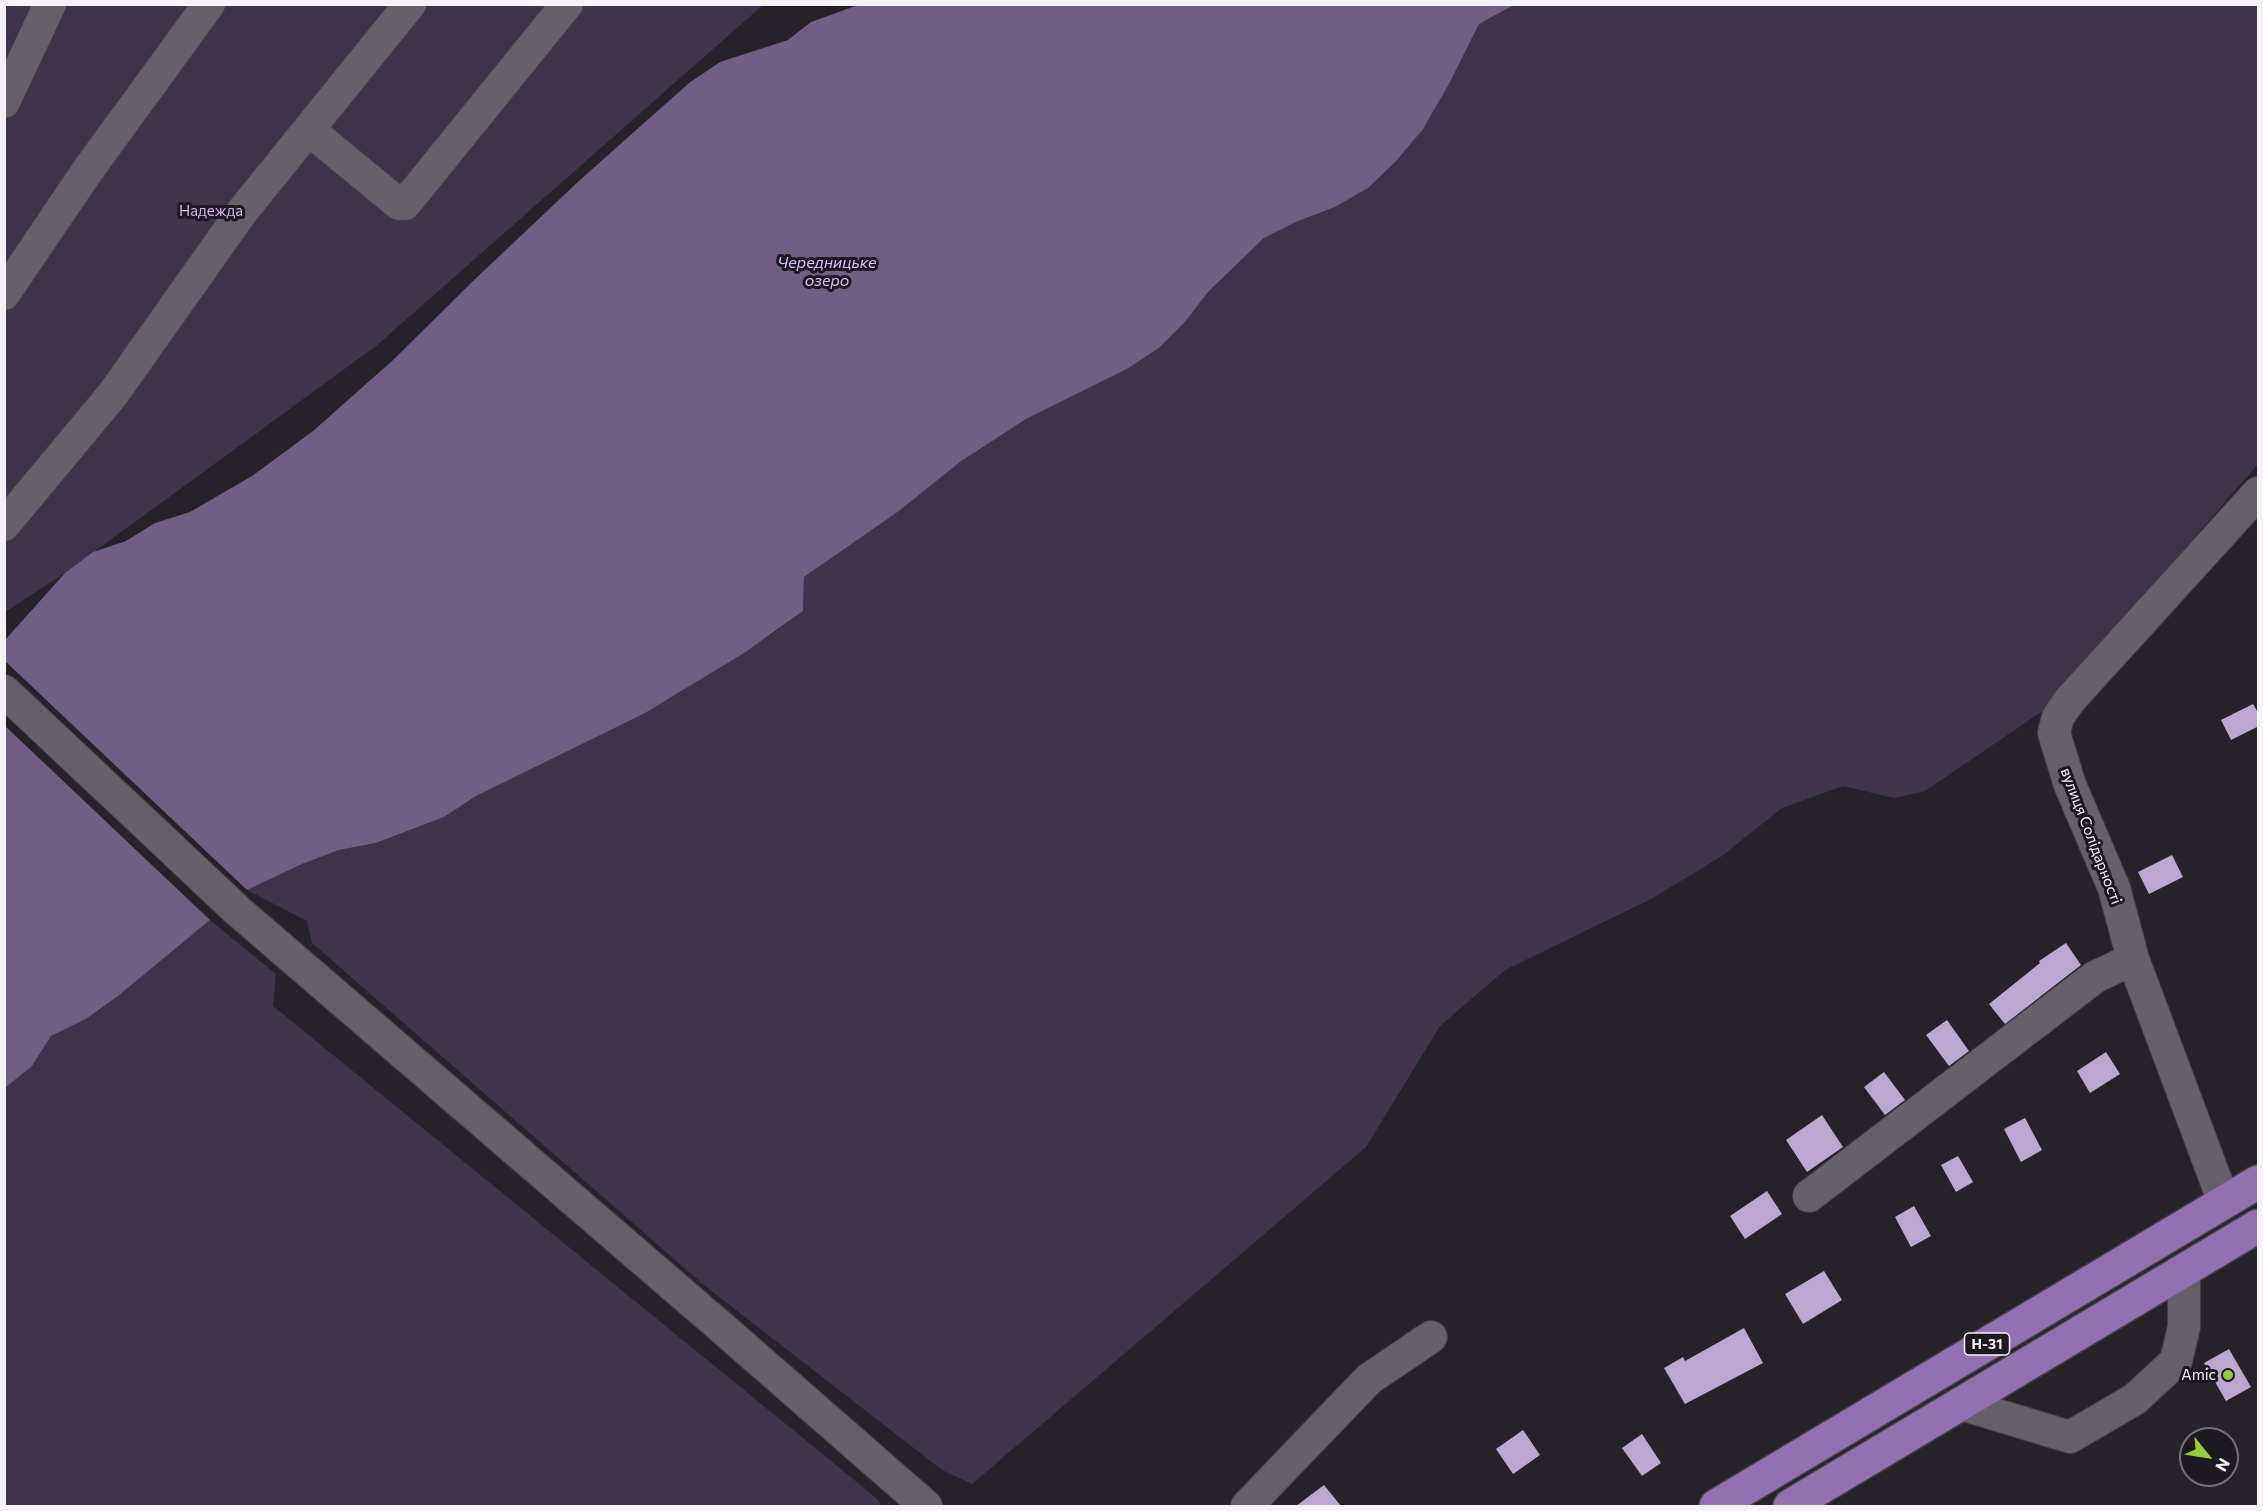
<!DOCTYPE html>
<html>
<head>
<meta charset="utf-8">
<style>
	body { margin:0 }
	#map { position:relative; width:2263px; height:1511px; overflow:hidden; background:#26222a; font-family:Commissioner,sans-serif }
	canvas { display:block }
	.frame { position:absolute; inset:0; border:6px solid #f5f3f8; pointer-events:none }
	.north { position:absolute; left:2179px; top:1427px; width:60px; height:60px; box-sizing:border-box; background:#1d1921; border:2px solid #737077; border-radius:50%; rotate:120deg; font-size:16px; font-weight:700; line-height:24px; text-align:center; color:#f5f3f8 }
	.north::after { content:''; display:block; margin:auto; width:21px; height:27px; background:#96cc39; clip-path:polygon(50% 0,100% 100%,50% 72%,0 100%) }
</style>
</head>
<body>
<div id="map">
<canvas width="2263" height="1511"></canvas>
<div class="frame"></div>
<div class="north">N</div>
</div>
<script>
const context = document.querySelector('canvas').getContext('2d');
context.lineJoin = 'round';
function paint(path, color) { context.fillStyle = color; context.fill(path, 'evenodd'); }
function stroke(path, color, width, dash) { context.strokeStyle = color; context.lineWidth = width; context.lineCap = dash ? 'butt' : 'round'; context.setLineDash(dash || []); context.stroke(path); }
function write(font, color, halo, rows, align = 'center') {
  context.font = font + ' Commissioner,sans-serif'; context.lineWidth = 6; context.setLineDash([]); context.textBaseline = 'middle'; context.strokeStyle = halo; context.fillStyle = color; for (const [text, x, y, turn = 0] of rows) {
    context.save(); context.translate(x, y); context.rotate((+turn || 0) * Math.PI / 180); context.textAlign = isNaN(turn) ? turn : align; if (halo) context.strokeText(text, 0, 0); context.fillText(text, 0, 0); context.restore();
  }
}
paint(new Path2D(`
	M5,5H763L376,346L65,573L5,612Z
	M1514,5H2258V464L2047,708L1925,791L1894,798L1843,786L1782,808L1722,856L1651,899L1505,970L1440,1026L1366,1147L972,1484L942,1470L705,1286L312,943L307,921L247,890L302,864L339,850L376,843L444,817L476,796L677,694L773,633L803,611L804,577L899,511L960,462L1026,419L1127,369L1159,348L1185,322L1208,292L1264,238L1298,221L1450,82L1479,24Z
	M210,920L276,974L273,1006L852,1478L878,1500L882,1506H5V1088L32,1066L51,1036L86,1019L118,996Z`), '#40334c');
paint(new Path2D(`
	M861,4L1514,5L1479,24L1450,82L1423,129L1396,161L1368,188L1335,207L1298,221L1264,238L1208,292L1185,322L1159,348L1127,369L1026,419L960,462L899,511L804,577L803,611L744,653L645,713L476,796L444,817L376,843L339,850L302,864L247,890L5,661V640L65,573L93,552L126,541L155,523L190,512L252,476L313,431L392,361L473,281L580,180L689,83L720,62L788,40L811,22Z
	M4,725L210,920L118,996L86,1019L51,1036L32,1066L5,1088Z`), '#715e83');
paint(new Path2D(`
	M2253,704L2259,714V726L2231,740L2221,720Z
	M2172,855L2183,877L2149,894L2138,872Z
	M2066,943L2081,965L2005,1024L1989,1004L2040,963L2039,961Z
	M1947,1020L1969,1051L1949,1066L1926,1035Z
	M2106,1052L2120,1074L2090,1093L2077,1071Z
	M1884,1072L1905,1100L1885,1115L1864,1087Z
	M1822,1115L1843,1147L1807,1172L1786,1140Z
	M2025,1118L2042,1150L2021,1162L2004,1129Z
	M1958,1156L1973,1182L1956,1192L1941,1165Z
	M1767,1191L1782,1214L1745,1239L1730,1216Z
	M1914,1206L1931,1236L1911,1247L1895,1217Z
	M1824,1271L1842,1300L1803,1324L1785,1294Z
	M1744,1328L1763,1363L1685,1404L1664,1368L1683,1357L1685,1361Z
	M2229,1349L2251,1387L2226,1401L2204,1363Z
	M1523,1430L1540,1455L1513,1474L1496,1449Z
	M1642,1434L1661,1463L1642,1476L1622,1448Z
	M1324,1485L1341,1506H1296Z`), '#bca7d0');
const minor = new Path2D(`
	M4,102L50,4
	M309,130L399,204H405L567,4
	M4,294L88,170L209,4
	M4,525L113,394L241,213L410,4
	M4,691L238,911L721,1327L926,1506
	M1809,1196L2095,977L2133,959
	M2224,1202L2133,959L2114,888L2070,785L2054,733L2058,717L2069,701L2258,493
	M1961,1404L2070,1437L2135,1399L2176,1361L2184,1327V1271
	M1247,1506L1369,1379L1431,1337`);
const major = new Path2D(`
	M1716,1506L2258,1182
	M1790,1506L2258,1226`);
stroke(minor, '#423f45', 34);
stroke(major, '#423f45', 36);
stroke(minor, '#65606a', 32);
stroke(major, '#9370b0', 33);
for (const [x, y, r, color] of [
	[2228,1375,6,"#96cc39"]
]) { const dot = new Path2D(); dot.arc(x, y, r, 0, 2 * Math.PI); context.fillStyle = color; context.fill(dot); stroke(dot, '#1d1921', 2); }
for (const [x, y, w] of [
	[1987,1344,45]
]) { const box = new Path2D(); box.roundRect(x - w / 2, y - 11, w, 22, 4.5); context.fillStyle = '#1d1921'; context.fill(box); stroke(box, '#f5f3f8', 1.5); }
write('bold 14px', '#f5f3f8', null, [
	["Н-31",1987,1344]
]);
write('15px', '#d1b2ef', '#1d1921', [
	["Надежда",211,211]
]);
write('15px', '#f5f3f8', '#1d1921', [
	["вулиця Солідарності",2091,836,69]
]);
write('15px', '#f5f3f8', '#1d1921', [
	["Amic",2216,1375]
], 'right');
write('italic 16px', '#dcbdfb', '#1d1921', [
	["Чередницьке",827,263],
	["озеро",827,281]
]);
</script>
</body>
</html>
